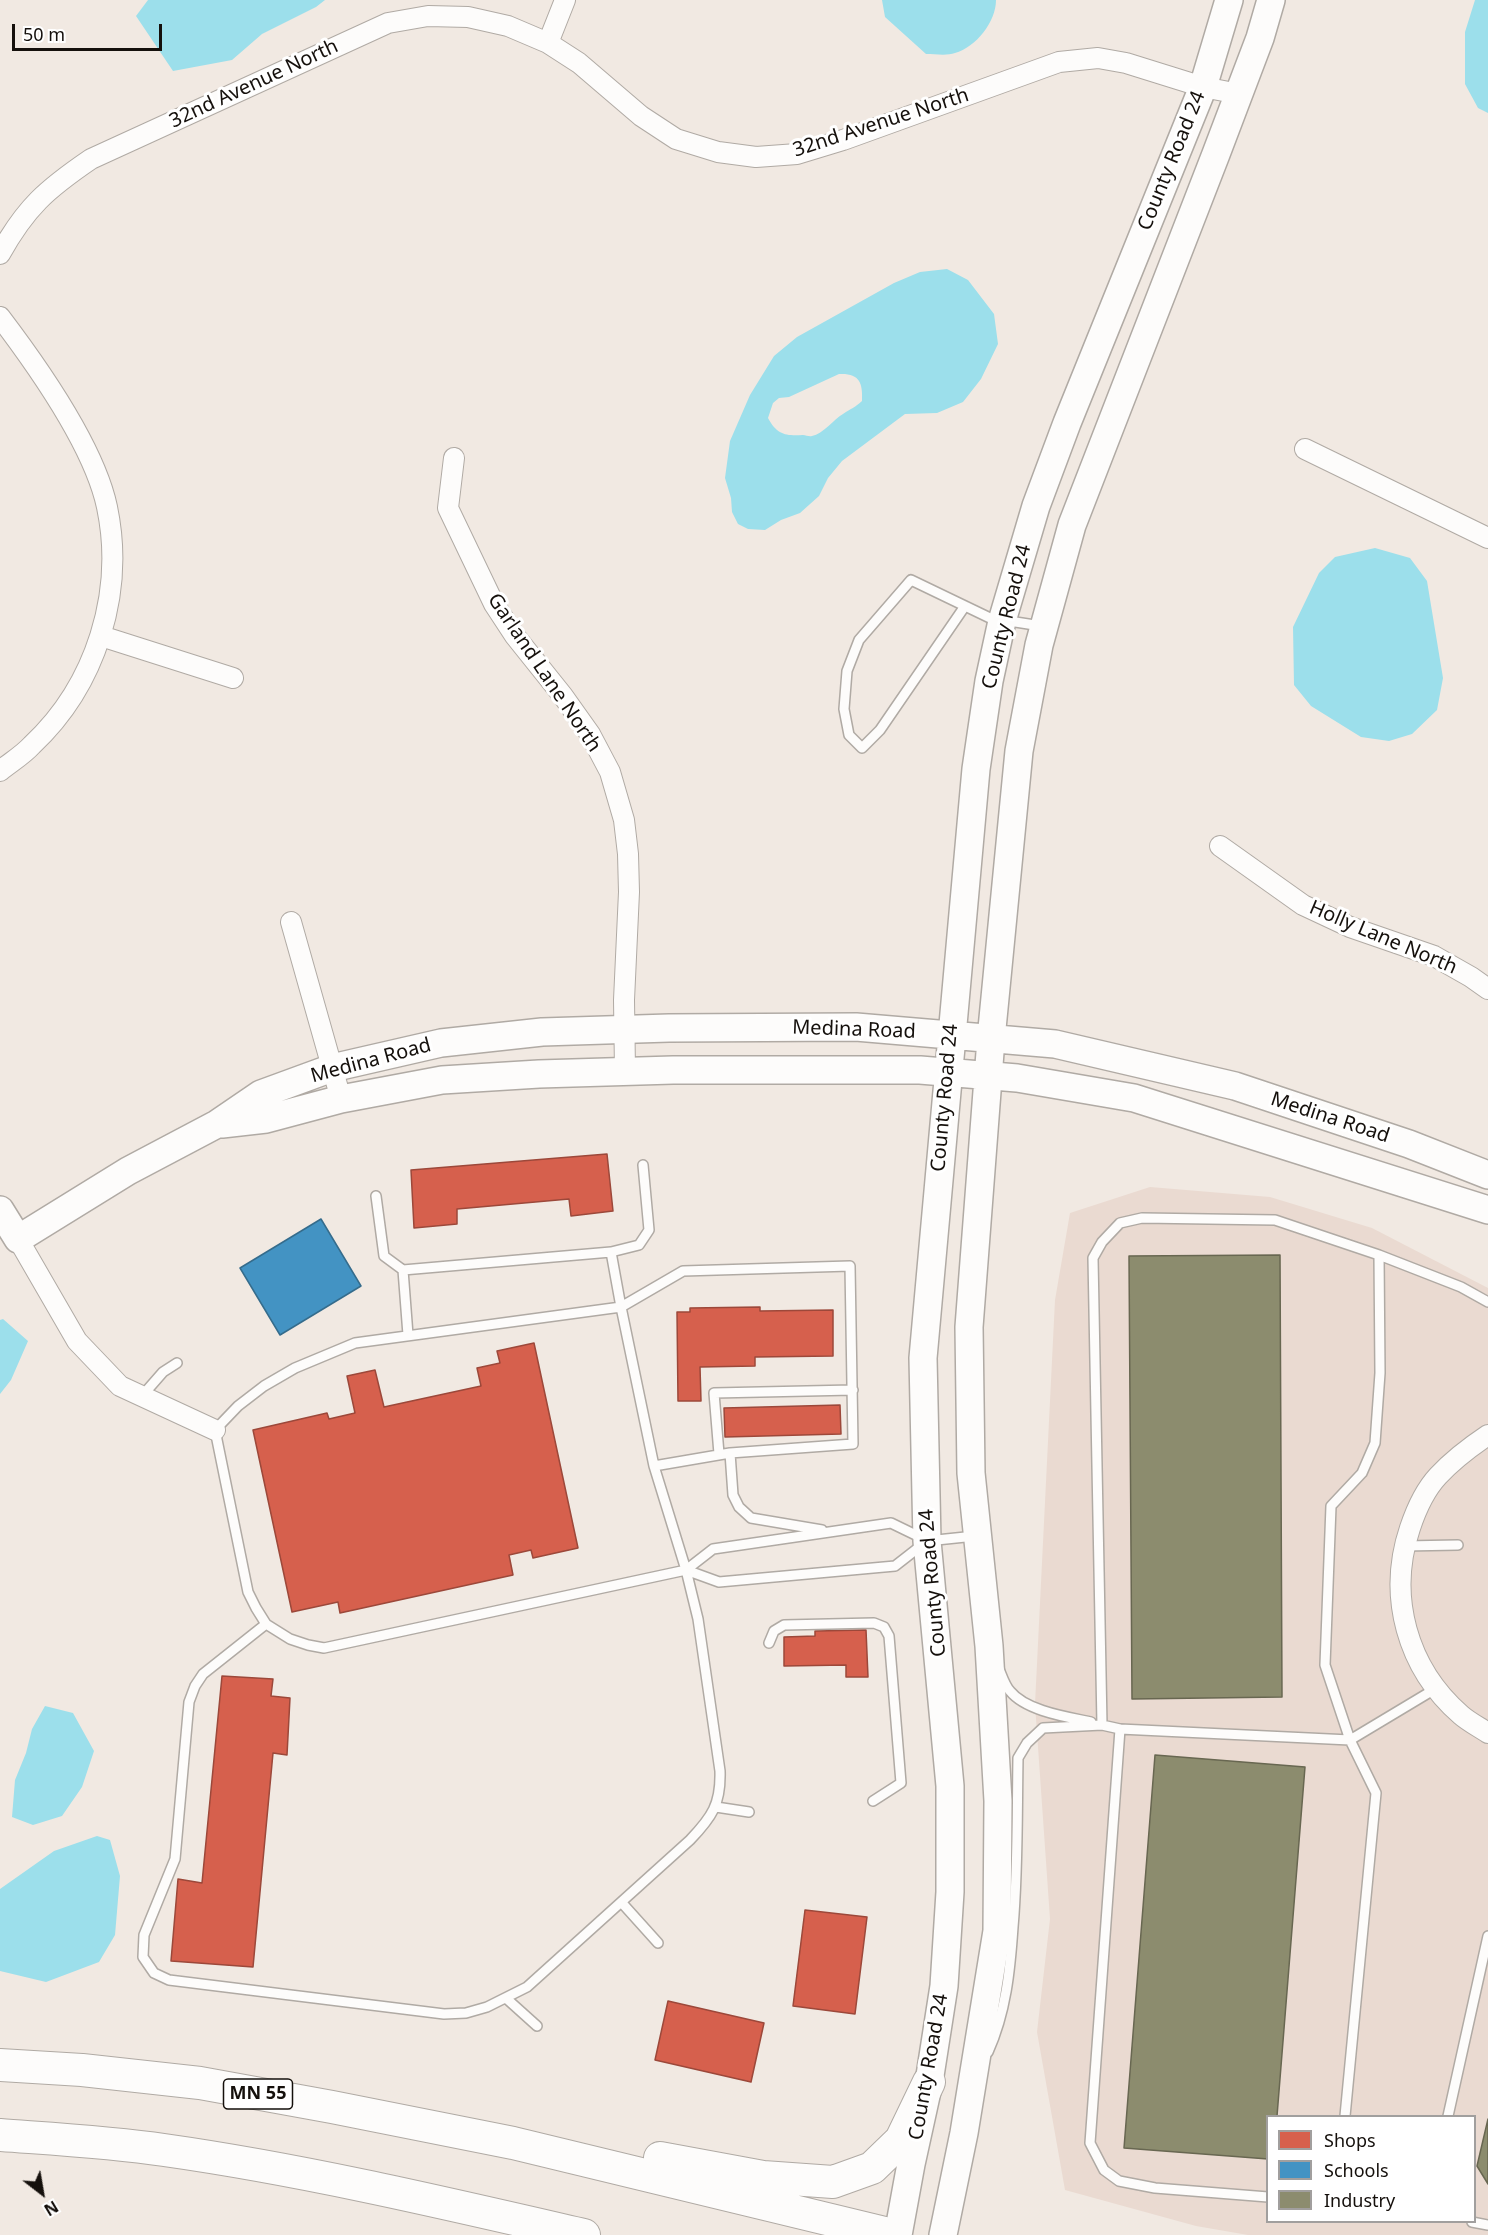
<!DOCTYPE html>
<html>
<head>
<meta charset="utf-8">
<style>
	body { margin:0 }
	#map { position:relative; width:1488px; height:2235px; overflow:hidden; background:#f1e9e2; font-family:"Noto Sans",sans-serif }
	canvas { display:block }
	.legend { position:absolute; left:1266px; top:2115px; width:210px; height:108px; box-sizing:border-box; background:#fff; border:2px solid #a19f9e; margin:0; padding:8px 10px; list-style:none; font-size:18px; color:#15100c }
	.legend li { display:flex; align-items:center; gap:12px; height:30px }
	.legend b { width:30px; border:2px solid #a19f9e }
	.north { position:absolute; left:12px; top:2163px; width:60px; height:60px; -webkit-text-stroke:4px #fff; paint-order:stroke; rotate:149deg; font-size:16px; font-weight:700; line-height:24px; text-align:center; color:#15100c }
	.north::after { content:''; display:block; margin:auto; width:21px; height:27px; background:#15100c; clip-path:polygon(50% 0,100% 100%,50% 72%,0 100%) }
	.scale { position:absolute; left:12px; top:24px; width:150px; height:27px; box-sizing:border-box; border:3px solid #15100c; border-top:0; padding-left:8px; font-size:18px; line-height:21px; white-space:nowrap; color:#15100c; -webkit-text-stroke:4px #fff; paint-order:stroke }
</style>
</head>
<body>
<div id="map">
<canvas width="1488" height="2235"></canvas>
<ul class="legend">
<li><b style="height:16px;background:#d6604d"></b>Shops</li>
<li><b style="height:16px;background:#4393c3"></b>Schools</li>
<li><b style="height:16px;background:#8c8c6e"></b>Industry</li>
</ul>
<div class="north">N</div>
<div class="scale">50 m</div>
</div>
<script>
const context = document.querySelector('canvas').getContext('2d');
context.lineJoin = 'round';
function paint(path, color) { context.fillStyle = color; context.fill(path, 'evenodd'); }
function stroke(path, color, width, dash) { context.strokeStyle = color; context.lineWidth = width; context.lineCap = dash ? 'butt' : 'round'; context.setLineDash(dash || []); context.stroke(path); }
function write(font, color, halo, rows, align = 'center') {
  context.font = font + ' "Noto Sans",sans-serif'; context.lineWidth = 6; context.setLineDash([]); context.textBaseline = 'middle'; context.strokeStyle = halo; context.fillStyle = color; for (const [text, x, y, turn = 0] of rows) {
    context.save(); context.translate(x, y); context.rotate((+turn || 0) * Math.PI / 180); context.textAlign = isNaN(turn) ? turn : align; if (halo) context.strokeText(text, 0, 0); context.fillText(text, 0, 0); context.restore();
  }
}
paint(new Path2D(`
	M1150,1187L1270,1197L1372,1228L1488,1288V2235H1248L1196,2226L1065,2190L1037,2032L1050,1919L1035,1704L1055,1300L1070,1213ZM1268,2116H1474V2222H1268Z`), '#eadad1');
paint(new Path2D(`
	M148,0H325L316,7L262,34L232,60L173,71L136,16Z
	M882,0H996C996,22 976,47 955,53C947,56 935,54 926,54L885,17Z
	M1475,0H1488V113L1478,108L1465,84V32Z
	M947,269L968,280L994,314L998,344L981,379L963,402L937,413L905,414L842,461L828,478L819,496L800,513L781,520L765,530L748,529L738,524L732,512L731,498L725,478L730,441L750,395L774,356L797,337L894,283L920,272ZM839,374C859,373 863,382 862,401C856,407 850,409 843,414C834,419 823,434 812,436C809,437 806,435 803,435C786,436 777,435 768,418L773,403L779,398L789,397Z
	M1375,548L1410,558L1427,581L1443,678L1437,710L1412,734L1389,741L1361,737L1311,706L1294,685L1293,627L1319,573L1335,557Z
	M3,1319L28,1341L11,1380L0,1394V1320Z
	M45,1706L73,1713L94,1751L82,1787L62,1816L33,1825L12,1817L15,1780L26,1753L32,1729Z
	M97,1836L110,1840L120,1876L115,1935L99,1962L46,1982L0,1971V1889L54,1851Z`), '#9cdfeb');
const shops = new Path2D(`
	M607,1154L613,1211L571,1216L569,1199L457,1209V1224L414,1228L411,1170Z
	M760,1307V1311L833,1310V1356L755,1357V1366L700,1367L701,1401H678L677,1312H690V1308Z
	M534,1343L578,1548L533,1558L531,1550L509,1555L513,1575L340,1613L338,1602L292,1612L253,1430L327,1413L329,1419L355,1413L347,1376L375,1370L384,1407L481,1386L477,1368L500,1363L497,1351Z
	M840,1405L841,1434L725,1437L724,1408Z
	M866,1630L868,1677H846V1665L784,1666V1637L815,1636V1631Z
	M222,1676L273,1679L271,1696L290,1698L287,1755L273,1753L253,1967L171,1961L178,1879L202,1883Z
	M805,1910L867,1917L855,2014L793,2006Z
	M668,2001L764,2023L751,2082L655,2060Z`);
paint(shops, '#d6604d');
stroke(shops, '#9c483a', 1.5);
const schools = new Path2D(`
	M321,1219L361,1286L280,1335L240,1268Z`);
paint(schools, '#4393c3');
stroke(schools, '#356c8c', 1.5);
const industry = new Path2D(`
	M1280,1255L1282,1697L1132,1699L1129,1256Z
	M1155,1755L1305,1767L1277,2116H1268V2159L1124,2148Z
	M1488,2119V2184L1477,2166Z`);
paint(industry, '#8c8c6e');
stroke(industry, '#686751', 1.5);
const lane = new Path2D(`
	M965,606L880,730L862,748L849,735L844,709L847,671L859,640L911,580L990,618L1041,626
	M643,1165L649,1230L639,1245L611,1252L621,1307L683,1271L850,1266L853,1444L730,1453L654,1466
	M376,1196L384,1256L403,1270
	M408,1335L403,1270L611,1252
	M142,1396L163,1372L177,1363
	M730,1453L733,1495L739,1507L751,1518L822,1530
	M719,1454L714,1393L853,1390
	M1404,1546L1458,1545
	M686,1570L719,1582L895,1566L927,1541L975,1536
	M266,1624L203,1674L195,1686L189,1702L175,1859L144,1935L143,1957L154,1973L169,1980L444,2014L466,2013L487,2007L527,1987L690,1840C712,1817 721,1804 720,1771L698,1619L686,1570L654,1466L621,1307L355,1343L295,1368L264,1386L238,1406L215,1430L248,1592L256,1608L266,1624L290,1639L308,1645L324,1648L686,1570L713,1549L891,1523L924,1539
	M769,1643L774,1631L784,1625L874,1623L884,1627L889,1636L901,1783L873,1801
	M999,1669C1002,1676 1005,1686 1010,1691C1026,1711 1067,1717 1091,1722
	M1435,1689L1350,1740L1325,1665L1331,1506L1362,1473L1375,1443L1380,1373L1379,1255L1461,1287L1488,1302
	M1120,1729L1102,1725L1093,1258L1102,1242L1120,1223L1142,1218L1275,1220L1379,1255
	M716,1807L749,1812
	M622,1903L658,1943
	M507,1999L537,2026
	M988,2052C1006,2012 1010,1971 1013,1927C1018,1871 1017,1815 1018,1758L1027,1743L1043,1728L1102,1725
	M1448,2116L1488,1936
	M1268,2197L1155,2188L1119,2181L1104,2170L1090,2143L1120,1729L1350,1740L1376,1793L1345,2116
	M1472,2222L1488,2225`);
const street = new Path2D(`
	M548,43L565,0
	M0,254C26,207 47,189 91,159L388,23L428,16L468,17L508,26L548,43L579,63L641,116L676,139L718,152L756,157L797,154L843,140L1059,62L1098,58L1126,63L1203,87L1239,94
	M0,317C38,367 94,446 107,507C125,593 96,685 32,745C23,755 11,762 0,771
	M1305,449L1488,538
	M454,458L448,508L494,604L515,636L563,696L590,734L610,772L624,820L628,854L629,892L624,1000L625,1071
	M101,636L233,678
	M1220,846L1303,905L1350,927L1434,956L1471,977L1488,989
	M291,922L341,1099
	M18,1239L77,1341L120,1386L215,1430
	M1488,1435C1470,1447 1453,1460 1438,1476C1425,1490 1416,1510 1410,1528C1387,1596 1407,1668 1461,1715C1469,1722 1479,1727 1488,1733`);
const secondary = new Path2D(`
	M222,1124L266,1119L341,1099L442,1080L539,1074L673,1070H920L1017,1078L1134,1098L1488,1210
	M0,1210L18,1239L128,1171L217,1124L261,1094L332,1068L441,1043L542,1032L669,1028L856,1027L1055,1044L1235,1086L1409,1144L1488,1175
	M898,2235L911,2164L929,2082L944,1986L950,1892V1786L927,1541L923,1358L976,769L989,681L1002,621L1036,506L1067,423L1203,87L1229,0
	M943,2235L964,2133L997,1931L998,1801L989,1646L971,1473L969,1327L991,1039L1019,751L1039,645L1072,525L1216,154L1260,38L1271,0`);
const primary = new Path2D(`
	M0,2065L82,2070L200,2083L332,2107L513,2143L893,2235
	M0,2135C54,2139 110,2142 164,2150C305,2170 445,2203 584,2235
	M660,2158L763,2177L833,2182L872,2168L901,2140L929,2082`);
stroke(lane, '#b0aaa4', 12);
stroke(street, '#b0aaa4', 22);
stroke(secondary, '#b0aaa4', 30);
stroke(primary, '#b0aaa4', 34);
stroke(lane, '#fdfcfb', 9);
stroke(street, '#fdfcfb', 20);
stroke(secondary, '#fdfcfb', 27);
stroke(primary, '#fdfcfb', 32);
for (const [x, y, w] of [
	[258,2094,69]
]) { const box = new Path2D(); box.roundRect(x - w / 2, y - 15, w, 30, 4.5); context.fillStyle = '#fff'; context.fill(box); stroke(box, '#15100c', 1.5); }
write('bold 18px', '#15100c', null, [
	["MN 55",258,2094]
]);
write('20px', '#15100c', '#fff', [
	["32nd Avenue North",254,84,-25],
	["32nd Avenue North",881,123,-18],
	["County Road 24",1172,161,-68],
	["County Road 24",1007,617,-76],
	["Garland Lane North",544,673,56],
	["Holly Lane North",1383,938,23],
	["Medina Road",854,1030,2],
	["Medina Road",371,1061,-15],
	["County Road 24",945,1098,-85],
	["Medina Road",1330,1118,18],
	["County Road 24",933,1583,-95],
	["County Road 24",929,2067,-80]
]);
</script>
</body>
</html>
